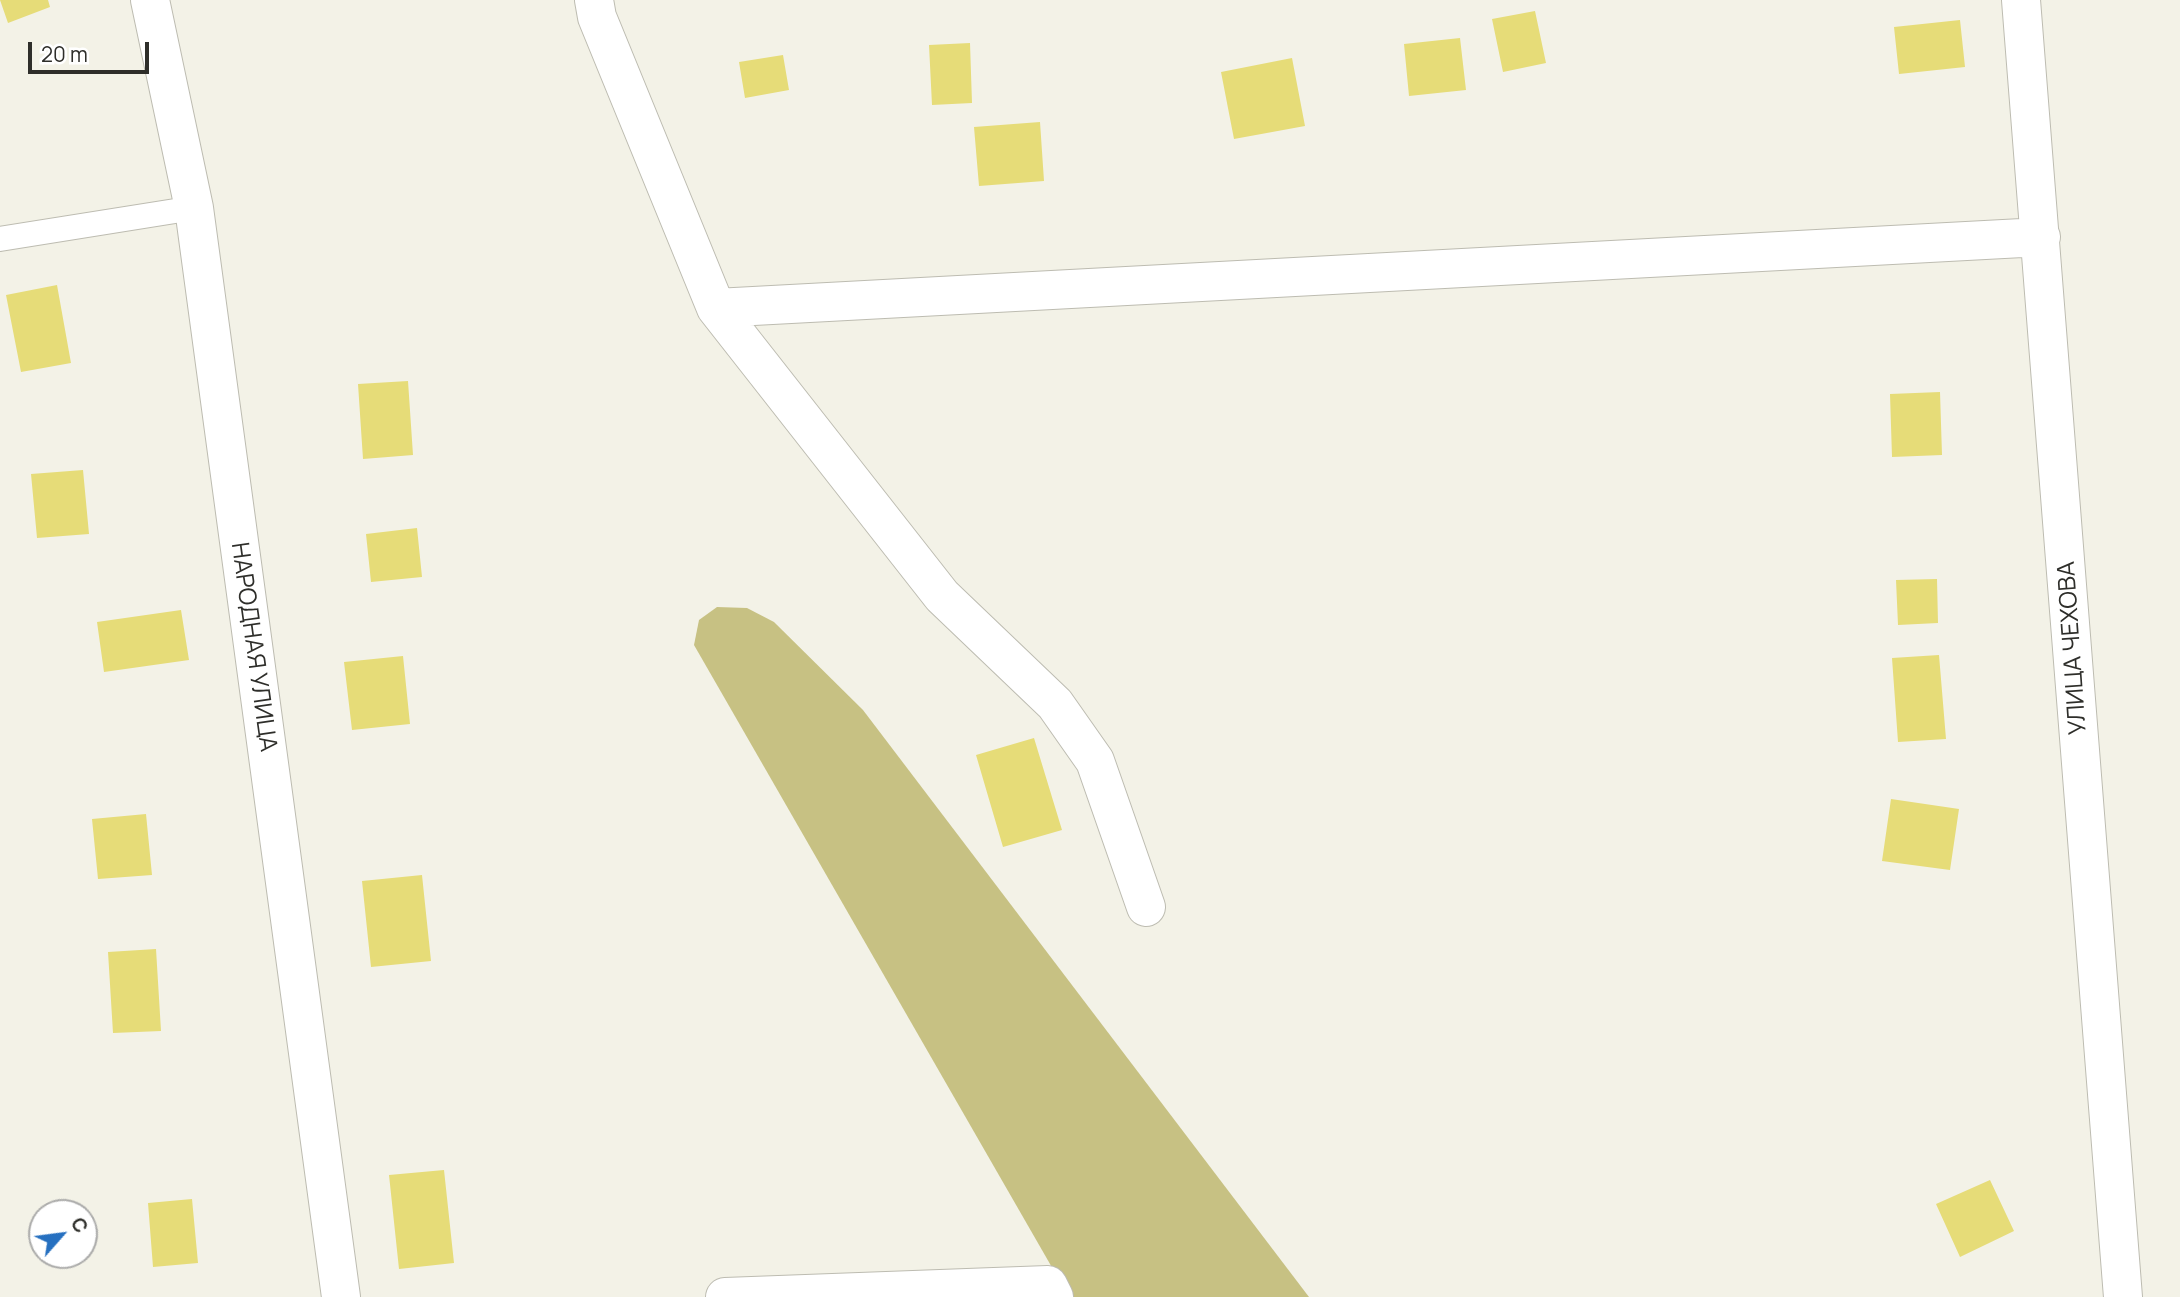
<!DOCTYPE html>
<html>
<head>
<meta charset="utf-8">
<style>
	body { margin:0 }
	#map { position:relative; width:2180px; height:1297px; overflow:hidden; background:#f3f2e7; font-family:Manrope,sans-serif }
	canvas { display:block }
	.north { position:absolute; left:28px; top:1199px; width:70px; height:70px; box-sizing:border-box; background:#fff; border:2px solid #ababaa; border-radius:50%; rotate:62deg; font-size:19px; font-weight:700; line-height:28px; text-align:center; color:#2e2e2a }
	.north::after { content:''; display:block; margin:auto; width:24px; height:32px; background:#2670c0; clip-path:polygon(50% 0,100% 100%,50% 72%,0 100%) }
	.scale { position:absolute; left:28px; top:42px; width:121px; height:32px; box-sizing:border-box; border:4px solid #2e2e2a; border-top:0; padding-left:9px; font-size:21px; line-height:24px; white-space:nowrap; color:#2e2e2a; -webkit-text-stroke:5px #fff; paint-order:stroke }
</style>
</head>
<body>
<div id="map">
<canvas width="2180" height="1297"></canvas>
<div class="north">С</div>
<div class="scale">20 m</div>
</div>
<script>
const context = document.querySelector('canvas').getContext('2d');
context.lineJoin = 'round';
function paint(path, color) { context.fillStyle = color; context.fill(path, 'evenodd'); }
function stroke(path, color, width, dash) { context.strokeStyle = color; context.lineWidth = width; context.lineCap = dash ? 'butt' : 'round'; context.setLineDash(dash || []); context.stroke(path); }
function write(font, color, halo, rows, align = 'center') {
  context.font = font + ' Manrope,sans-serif'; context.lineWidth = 7; context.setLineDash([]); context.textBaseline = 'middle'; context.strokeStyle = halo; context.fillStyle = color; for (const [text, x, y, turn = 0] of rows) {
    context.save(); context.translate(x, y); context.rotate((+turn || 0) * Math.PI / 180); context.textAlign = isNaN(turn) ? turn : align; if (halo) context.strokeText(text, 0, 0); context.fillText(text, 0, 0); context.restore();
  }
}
paint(new Path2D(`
	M717,607L747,608L774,622L863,710L1309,1297H1069L694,645L699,620Z`), '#c7c183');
paint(new Path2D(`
	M0,0H48L50,7L8,23Z
	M1535,11L1546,63L1503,72L1492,19Z
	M1960,20L1965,67L1899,74L1894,27Z
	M1460,38L1466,90L1409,96L1404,44Z
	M970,43L972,103L932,105L929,45Z
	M783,55L789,90L745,98L739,62Z
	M1292,58L1305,126L1234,139L1221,72Z
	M1040,122L1044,181L979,186L974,127Z
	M57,285L71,363L21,372L6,295Z
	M408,381L413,455L363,459L358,384Z
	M1940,392L1942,455L1892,457L1890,394Z
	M83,470L89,534L37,538L31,474Z
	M417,528L422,577L371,582L366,534Z
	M1937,579L1938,623L1898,625L1896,580Z
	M181,610L189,660L104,672L97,622Z
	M1939,655L1946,739L1898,742L1892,658Z
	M403,656L410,724L352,730L344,662Z
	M1034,738L1062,830L1003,847L976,755Z
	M1891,799L1959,809L1950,870L1882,861Z
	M146,814L152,875L98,879L92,819Z
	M422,875L431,961L371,967L362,881Z
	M156,949L161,1031L113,1033L108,952Z
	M444,1170L454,1263L399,1269L389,1175Z
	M1990,1180L2014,1231L1960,1257L1936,1204Z
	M192,1199L198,1263L153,1267L148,1203Z`), '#e6dc78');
const lane = new Path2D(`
	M0,239L194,208`);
const street = new Path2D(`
	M594,0L597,17L716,308L2041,237
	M2021,0L2123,1297
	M716,308L942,596L1055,704L1095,761L1146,907
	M725,1297L1048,1285L1054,1297`);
const secondary = new Path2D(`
	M150,0L194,208L341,1297`);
stroke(lane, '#bdbcb1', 26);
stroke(street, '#bdbcb1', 40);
stroke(secondary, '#bdbcb1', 40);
stroke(lane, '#fff', 24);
stroke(street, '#fff', 38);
stroke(secondary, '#fff', 38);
write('24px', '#2e2e2a', '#fff', [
	["НАРОДНАЯ УЛИЦА",253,647,82],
	["УЛИЦА ЧЕХОВА",2073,648,-94]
]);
</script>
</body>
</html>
